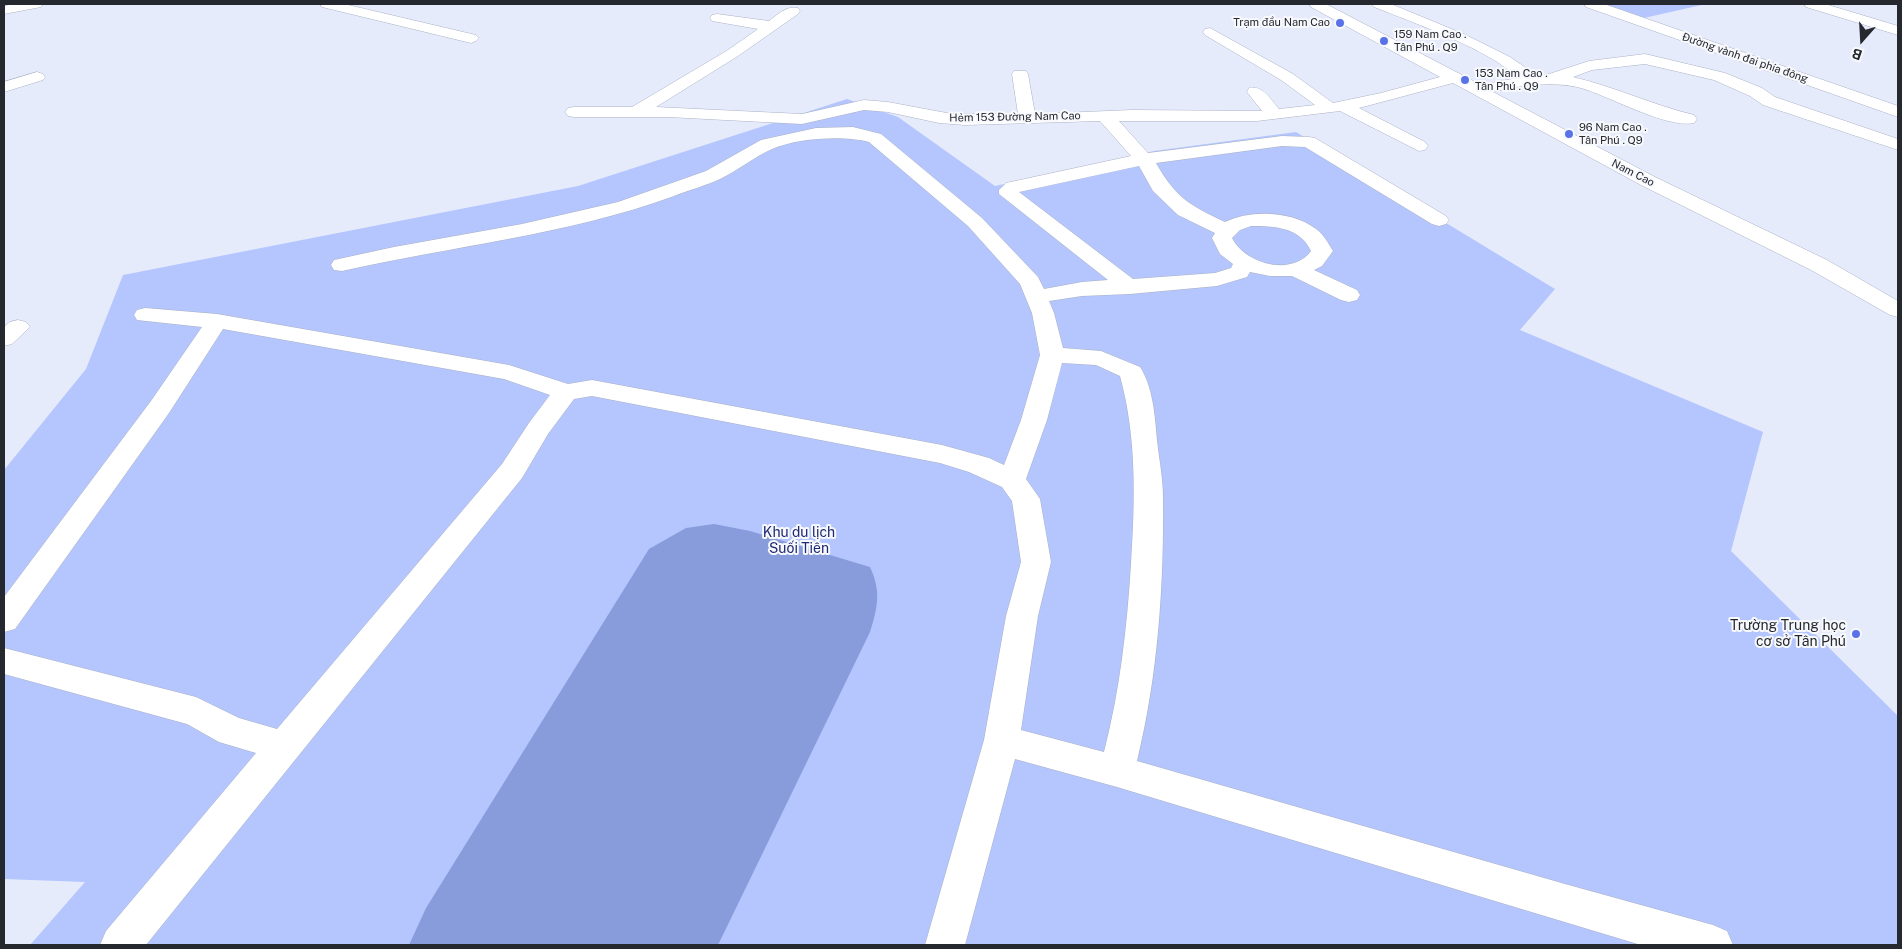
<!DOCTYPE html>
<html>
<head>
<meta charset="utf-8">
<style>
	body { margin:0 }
	#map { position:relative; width:1902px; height:949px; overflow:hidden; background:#e6ebfc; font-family:"Public Sans",sans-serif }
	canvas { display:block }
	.frame { position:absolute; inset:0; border:5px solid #25282f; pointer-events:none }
	.north { position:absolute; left:1837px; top:15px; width:50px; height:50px; -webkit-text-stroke:4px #f7f9fd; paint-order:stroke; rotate:199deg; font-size:14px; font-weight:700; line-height:20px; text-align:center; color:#25282f }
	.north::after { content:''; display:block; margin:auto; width:18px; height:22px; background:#25282f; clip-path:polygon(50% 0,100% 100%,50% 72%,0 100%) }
</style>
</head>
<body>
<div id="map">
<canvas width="1902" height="949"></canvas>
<div class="frame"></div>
<div class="north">B</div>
</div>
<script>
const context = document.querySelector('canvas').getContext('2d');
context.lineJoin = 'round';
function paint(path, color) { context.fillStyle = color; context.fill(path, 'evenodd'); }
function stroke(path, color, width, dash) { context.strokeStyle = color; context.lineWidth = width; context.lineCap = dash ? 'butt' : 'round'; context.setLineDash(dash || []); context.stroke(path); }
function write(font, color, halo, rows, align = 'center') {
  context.font = font + ' "Public Sans",sans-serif'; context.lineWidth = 4; context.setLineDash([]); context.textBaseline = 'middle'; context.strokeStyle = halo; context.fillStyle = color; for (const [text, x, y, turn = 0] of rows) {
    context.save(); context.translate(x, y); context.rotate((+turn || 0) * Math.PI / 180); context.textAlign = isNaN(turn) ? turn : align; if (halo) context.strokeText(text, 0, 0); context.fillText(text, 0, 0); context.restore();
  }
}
paint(new Path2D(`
	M1604,4H1706L1644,18Z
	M847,99L898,117L995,186L1154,151L1296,132L1555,289L1520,330L1763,432L1731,551L1898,716V945H30L85,882L4,879V470L86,369L123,275L578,186Z`), '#b4c6fd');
paint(new Path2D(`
	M714,524L750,531L870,567C881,591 878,606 870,632L718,945H409L426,908L649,549L686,528Z`), '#889cdc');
const minor = new Path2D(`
	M15,4H43L41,7L4,14V6Z
	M320,4H344L476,35L479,38L476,41L471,43L322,7Z
	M1309,4H1326L1481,85L1517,78C1494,51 1409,21 1374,7L1372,4H1391L1466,35L1510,57L1526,68L1533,77L1549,74L1589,61L1645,54L1725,73L1762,88L1775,97L1898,139V150L1763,105L1750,96L1714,80L1645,64L1592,70L1573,77C1615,87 1653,105 1694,115L1697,119L1694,123C1667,129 1609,96 1581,88C1555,81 1519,85 1493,92L1655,177L1827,260L1898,301V317L1890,315L1811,270L1641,185L1453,83L1359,108L1425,142L1428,146L1425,150L1419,151L1340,111L1257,121H1119L1148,153L1282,136L1309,137L1315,138L1446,216L1449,220L1446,224L1439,226L1432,224L1305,147L1282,146L1156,163C1176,198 1189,205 1225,222C1251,209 1293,211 1316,229C1324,235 1328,243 1333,251L1322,266L1314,270L1357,290L1360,295L1357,300L1349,302L1341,300L1292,276H1270L1250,272L1247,277L1217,286L1130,294L1082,296L1049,301L1054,313L1063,348L1101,351L1140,367C1153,387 1155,416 1157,440C1159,459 1163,478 1163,497C1164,585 1158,675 1137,761L1565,884L1713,925L1727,931L1733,945H1641L1117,787L1015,759L965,945H925L984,740L1006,616L1021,562L1012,501L1002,487L969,472L940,463L592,396L574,399L548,434L522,478L146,945H100L106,931L256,753L219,742L187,724L4,674V648L196,697L239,718L277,729L502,464L529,423L550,395L504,379L223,329L169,413L15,629L4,632V597L151,401L202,327L137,320L134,315L137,310L145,308L217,314L509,365L568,384L592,380L942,445L989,458L1004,465L1021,420L1040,355L1032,313L1020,284L968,226L869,142C843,135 797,138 772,149C754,157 738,170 720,179C705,186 689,190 674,196C567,235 452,246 342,271L334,270L331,265L334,260L394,247L522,224L618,202L706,171L761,140L816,128L853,127L881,134L982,218L1038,277L1044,289L1082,282L1108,280L999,194V190L1006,183L1131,156L1100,121L965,125L939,123L888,112L864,110L802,124L668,117H574L568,116L565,112L568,108L574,107H632L728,50L758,29L712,21L710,18L712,15L717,14L769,21C777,15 787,5 798,8L800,11L798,14L738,56L656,107L802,114L864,100L888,102L952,114H1018L1012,74L1014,71H1026L1028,74L1035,114L1132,110L1262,111L1247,92L1249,88C1263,85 1271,100 1279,109L1315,105L1281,80L1205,35L1203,32L1205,29L1210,28L1293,74L1333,103L1381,93L1440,77L1311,7ZM1139,166L1153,191L1178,215L1215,233L1212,238L1220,254L1233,264L1231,268L1215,273L1133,279L1019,192ZM1251,226C1274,226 1300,227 1311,251C1292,277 1245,264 1232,238L1240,230ZM1062,363L1096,365L1120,376C1137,438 1135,501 1131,564C1127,628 1120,690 1104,752L1021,730L1038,616L1051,562L1040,499L1026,479L1047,420Z
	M1584,4H1604L1898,106V117L1586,7Z
	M1804,4H1825L1898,26V35L1806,7Z
	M37,72L43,74L45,77L43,80L4,92V82Z
	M18,320L26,322L30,327L12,344L4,346V327L10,322Z`);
stroke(minor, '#aab1c4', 1);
paint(minor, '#fff');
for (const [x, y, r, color] of [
	[1340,23,5,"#5972e8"],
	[1384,41,5,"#5972e8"],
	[1465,80,5,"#5972e8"],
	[1569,134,5,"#5972e8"],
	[1856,634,5,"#5972e8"]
]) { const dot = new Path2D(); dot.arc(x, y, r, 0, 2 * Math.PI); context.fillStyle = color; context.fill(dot); stroke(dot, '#f7f9fd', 2); }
write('11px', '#25282f', '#f7f9fd', [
	["Trạm đầu Nam Cao",1330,23,"right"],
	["159 Nam Cao .",1394,35],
	["Tân Phú . Q9",1394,48],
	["153 Nam Cao .",1475,74],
	["Tân Phú . Q9",1475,87],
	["96 Nam Cao .",1579,128],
	["Tân Phú . Q9",1579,141]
], 'left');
write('11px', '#25282f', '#f7f9fd', [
	["Đường vành đai phía đông",1745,58,19],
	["Hẻm 153 Đường Nam Cao",1015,117,-1],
	["Nam Cao",1633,173,27]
]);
write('14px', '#1e2873', '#f7f9fd', [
	["Khu du lịch",799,533],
	["Suối Tiên",799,549]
]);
write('14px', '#25282f', '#f7f9fd', [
	["Trường Trung học",1846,626],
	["cơ sở Tân Phú",1846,642]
], 'right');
</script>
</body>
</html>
